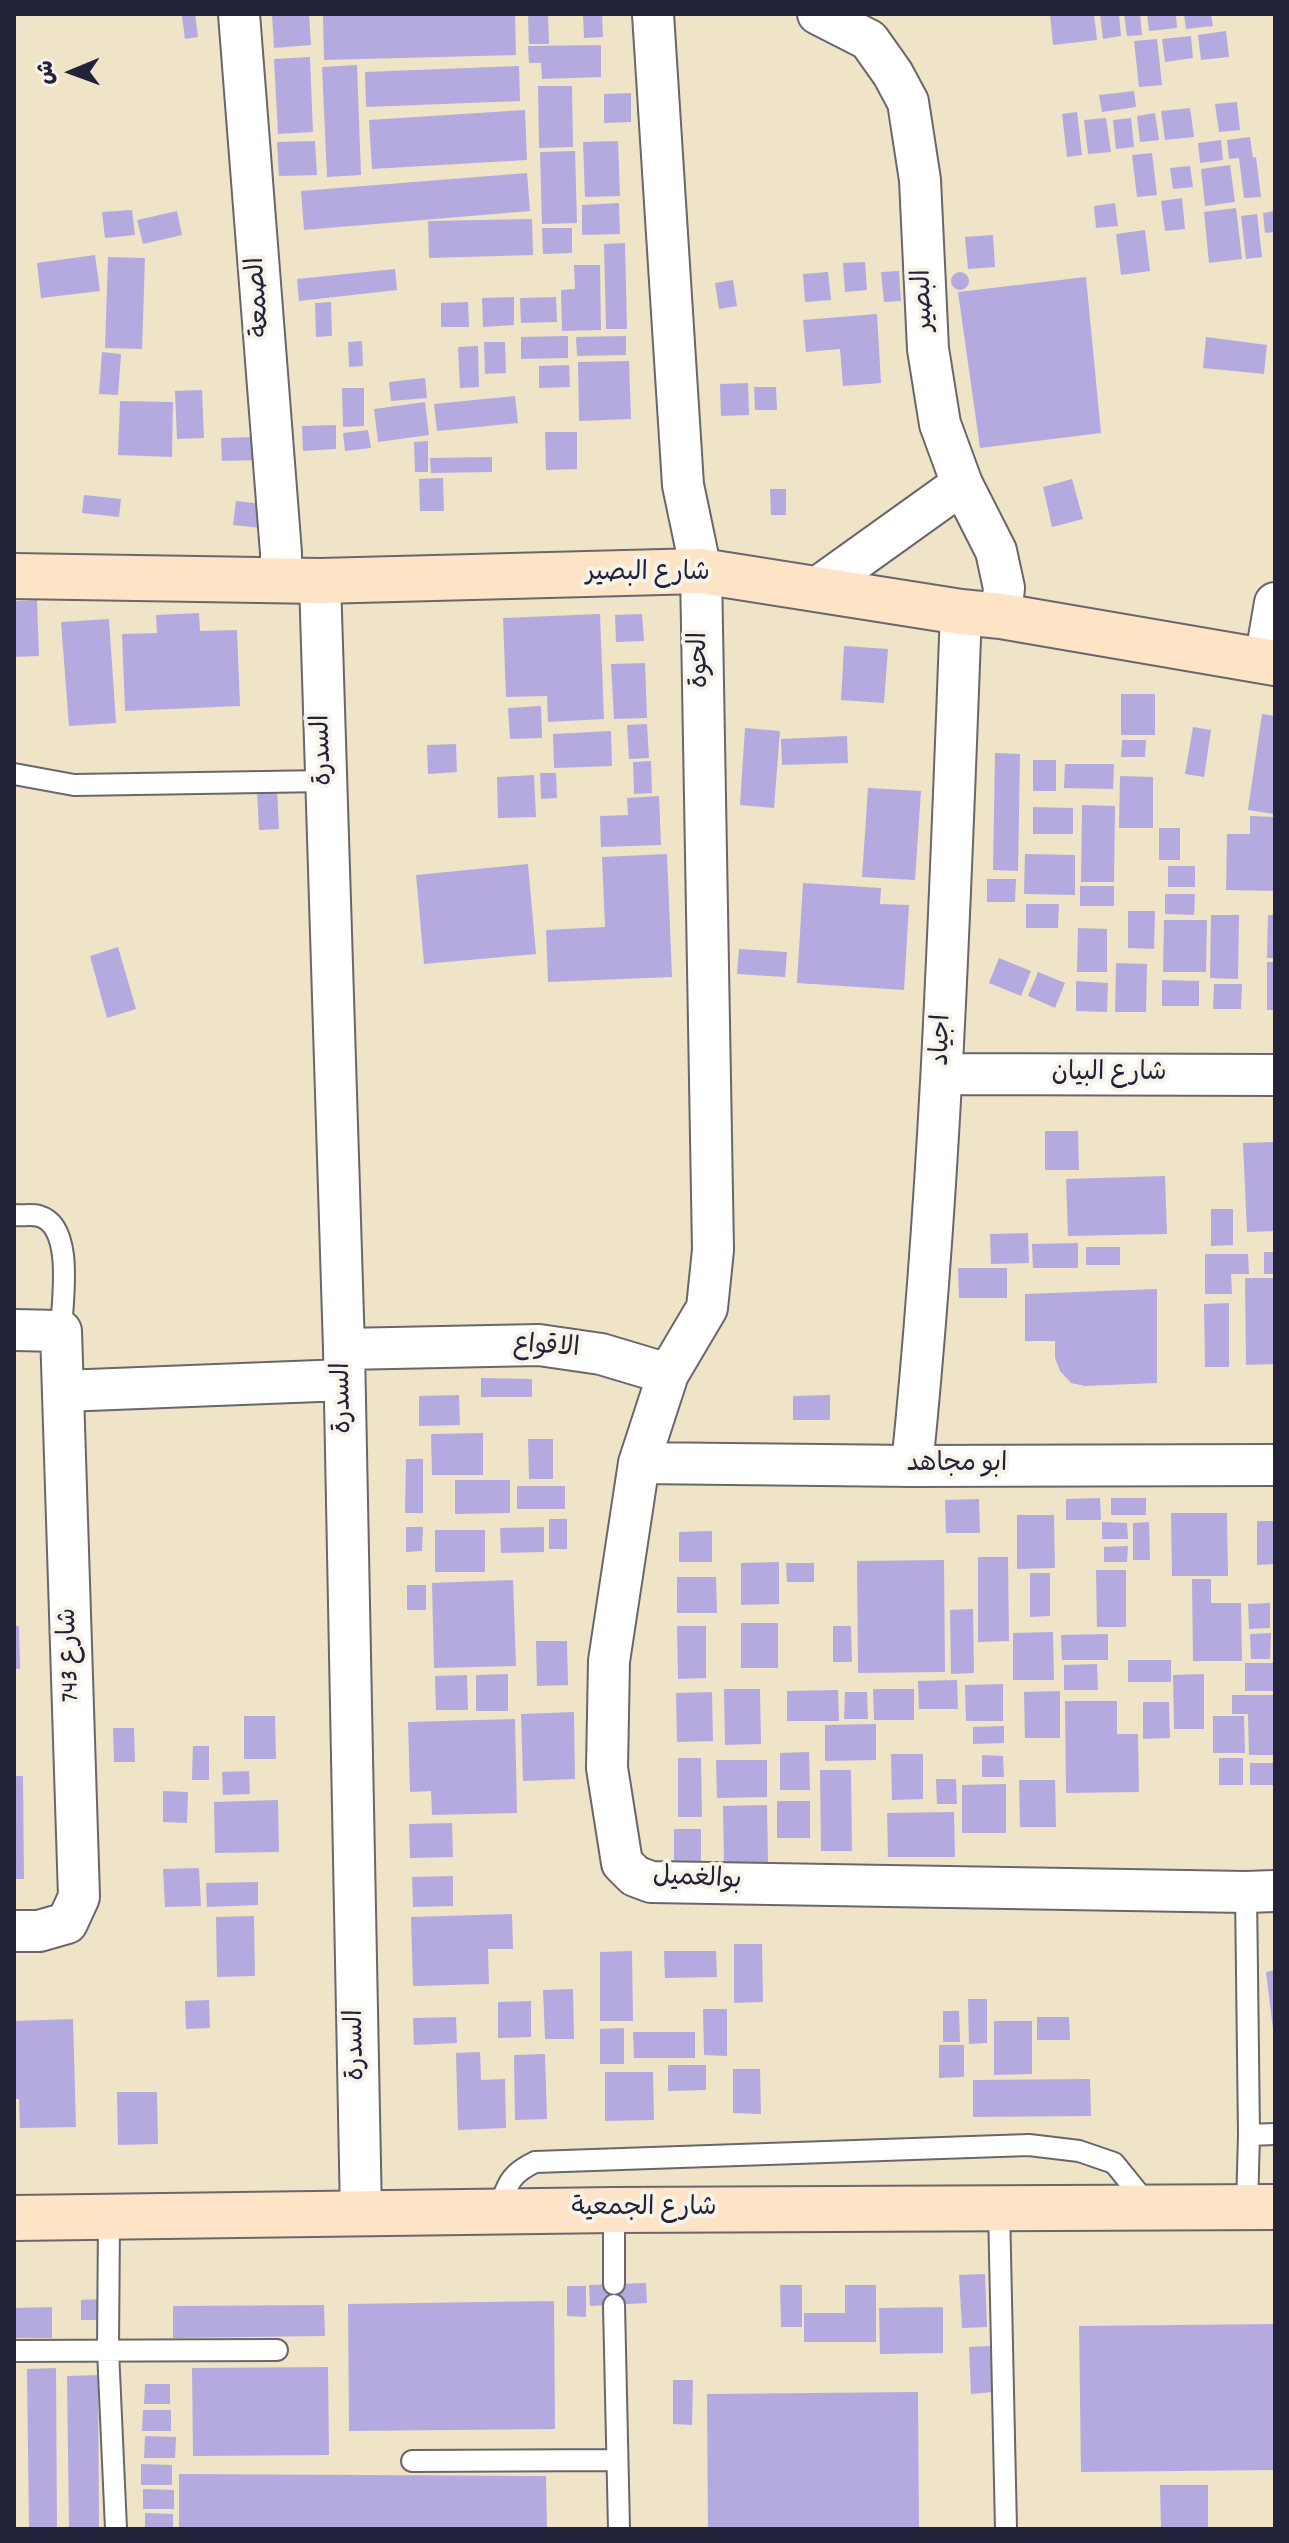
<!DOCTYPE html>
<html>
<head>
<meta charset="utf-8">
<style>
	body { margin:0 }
	#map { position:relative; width:1289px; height:2543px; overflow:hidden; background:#efe4c7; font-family:Dekko,"Playpen Sans Arabic",sans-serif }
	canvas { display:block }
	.frame { position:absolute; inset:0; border:16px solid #22223b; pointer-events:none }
	.north { position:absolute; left:32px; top:32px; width:80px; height:80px; -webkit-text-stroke:6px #f7f3e8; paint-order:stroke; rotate:269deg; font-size:22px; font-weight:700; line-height:32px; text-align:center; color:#22223b }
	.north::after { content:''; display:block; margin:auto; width:28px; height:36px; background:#22223b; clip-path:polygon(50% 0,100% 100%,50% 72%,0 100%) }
</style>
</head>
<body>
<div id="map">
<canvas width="1289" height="2543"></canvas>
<div class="frame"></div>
<div class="north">ش</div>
</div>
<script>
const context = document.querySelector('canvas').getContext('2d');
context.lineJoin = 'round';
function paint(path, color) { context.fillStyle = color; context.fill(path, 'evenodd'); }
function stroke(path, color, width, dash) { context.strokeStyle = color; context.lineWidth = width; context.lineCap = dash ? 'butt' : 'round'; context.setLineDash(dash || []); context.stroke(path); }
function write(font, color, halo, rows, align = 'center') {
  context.font = font + ' Dekko,"Playpen Sans Arabic",sans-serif'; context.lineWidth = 8; context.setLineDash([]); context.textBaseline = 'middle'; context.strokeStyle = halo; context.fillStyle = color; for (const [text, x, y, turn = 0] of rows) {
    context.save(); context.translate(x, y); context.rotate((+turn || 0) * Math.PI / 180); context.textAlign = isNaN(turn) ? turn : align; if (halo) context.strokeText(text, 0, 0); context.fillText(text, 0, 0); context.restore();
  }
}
paint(new Path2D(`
	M195,14L198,37L185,39L182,16Z
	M272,14H309L311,45L274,48Z
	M362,14H515L516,55L324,60L323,16Z
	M528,14H548L549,44H529Z
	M583,14H602L603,37L584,38Z
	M1050,14H1094L1097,40L1053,45Z
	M1100,14H1119L1121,36L1103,39Z
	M1124,14H1140L1142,35L1127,36Z
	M1147,14H1176L1177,28L1149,31Z
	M1184,14H1211L1213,26L1186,29Z
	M1226,31L1229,57L1201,60L1198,35Z
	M1191,36L1193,58L1165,62L1162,39Z
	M1157,39L1162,85L1139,87L1134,41Z
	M601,45V77L542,79L541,63H529L528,46Z
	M310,57L313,132L278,134L274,59Z
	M357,65L361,175L327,177L322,67Z
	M519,66L520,101L366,107L365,72Z
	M538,86H572L573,147L539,148Z
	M1134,91L1136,107L1102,112L1099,95Z
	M631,93V122L604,123V94Z
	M1237,102L1240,130L1219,132L1215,104Z
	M1190,108L1194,137L1165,140L1161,111Z
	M525,110L527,160L372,169L369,120Z
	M1077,112L1082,155L1067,157L1062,114Z
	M1155,113L1159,140L1140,142L1137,116Z
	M1106,118L1111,152L1088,154L1084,120Z
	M1131,118L1134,147L1116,149L1113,120Z
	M1250,137L1253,158L1256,157L1261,197L1244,198L1239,158L1229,159L1227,140Z
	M1221,140L1223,160L1200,163L1198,143Z
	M315,141L317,175L279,176L277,142Z
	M618,141L620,196L585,197L583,142Z
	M575,151L577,223L542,224L540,152Z
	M1152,153L1157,195L1137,197L1132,155Z
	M1230,165L1235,202L1205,206L1201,169Z
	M1190,166L1193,187L1173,189L1170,168Z
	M527,173L530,211L304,230L301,191Z
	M1182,198L1185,229L1165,231L1161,201Z
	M619,203L620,234L582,235V205Z
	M1115,203L1118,226L1096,228L1094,206Z
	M1236,208L1242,259L1209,263L1204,212Z
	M132,210L135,235L105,238L102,212Z
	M177,211L182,235L143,244L137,220Z
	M1275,211V232L1265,233L1263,213Z
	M1257,214L1262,257L1246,259L1241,216Z
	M532,219L533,255L429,258L428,221Z
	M542,228H572V253L543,254Z
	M1145,230L1150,271L1121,275L1116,234Z
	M993,235L995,267L968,269L965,237Z
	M625,243L627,329H606L604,244Z
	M95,255L100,291L41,298L37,263Z
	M108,257L145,258L142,349L105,348Z
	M865,262L867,290L845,292L843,263Z
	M574,265H600L601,330L562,331L561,290L575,289Z
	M395,269L397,290L299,301L297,279Z
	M899,271L901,301L884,302L881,272Z
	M828,272L831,300L805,302L803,274Z
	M951 281a9 9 0 1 1 18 0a9 9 0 1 1-18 0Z
	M1086,277L1101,433L980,448L958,292Z
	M733,280L737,306L719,309L715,283Z
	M514,297V325L483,327L482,298Z
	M556,297L557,322L521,323L520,298Z
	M331,302L332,336L316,337L315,303Z
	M468,302L469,327H441V303Z
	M877,314L881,383L843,386L840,349L806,352L803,320Z
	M568,336V358L521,359V337Z
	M626,336V355L577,356L576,337Z
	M1206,337L1267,345L1264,374L1203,368Z
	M362,341L363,366L349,367L348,342Z
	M484,342H505L506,373L485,374Z
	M478,346L479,387L460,388L458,347Z
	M102,352L121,354L118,395L99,394Z
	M629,361L631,419L579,421L578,362Z
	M569,365L570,387L539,388V366Z
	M425,378L427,398L391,401L389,382Z
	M748,383L749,415L721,416L720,384Z
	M754,387H776L777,410H755Z
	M342,388H364V426L343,427Z
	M202,390L204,438L177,439L175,391Z
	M515,396L518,423L437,431L434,404Z
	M120,401L173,402L172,457L118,455Z
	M425,402L429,435L378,442L374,409Z
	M336,425V449L303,451L302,426Z
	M368,430L371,448L345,451L343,433Z
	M545,432H577V469L546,470Z
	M256,437L257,460L222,461L221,438Z
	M428,441V472H415L414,442Z
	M492,457V472L431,473L430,458Z
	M443,478L444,511H420L419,479Z
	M1072,479L1083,519L1052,527L1043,487Z
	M770,489H786V515H771Z
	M84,495L121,499L119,517L82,513Z
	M236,501L264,504L261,528L233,525Z
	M37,600L39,656L14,657V601Z
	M199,613L200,631L237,630L240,706L125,711L122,634L157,633L156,615Z
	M600,614L604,719L548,722L547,696L506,697L503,618Z
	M642,614L644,641L616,642L615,615Z
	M109,619L116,723L69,726L61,622Z
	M844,646L888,649L884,703L841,700Z
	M645,663L647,718L614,719L611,664Z
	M1121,694H1155V735H1121Z
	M541,706L542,738L510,739L508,708Z
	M1262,714L1275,716L1274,814L1248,810Z
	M647,724L649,758L629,759L627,725Z
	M1193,727L1211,730L1204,777L1185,774Z
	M745,728L780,731L774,808L740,805Z
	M611,731L612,766L554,768L553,734Z
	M847,736L848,763L782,765L781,739Z
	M1122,740H1146L1145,757H1121Z
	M456,744L457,772L428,774L427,745Z
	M995,753L1020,754L1018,871L993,870Z
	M1033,760H1056V791H1033Z
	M651,761L652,793L634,794L633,762Z
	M1065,764H1114L1113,789L1064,788Z
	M540,773H556L557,798L541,799Z
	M534,775L536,817L498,818L497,777Z
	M1120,776L1153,777V828H1119Z
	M277,788L279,829L259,830L257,789Z
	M868,788L921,791L915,880L862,877Z
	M659,796L661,845L601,847L600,816L628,815L627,798Z
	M1082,805L1115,806L1114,882H1081Z
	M1033,807L1073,808V834H1033Z
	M1250,816L1275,817V891L1226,890L1227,834H1250Z
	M1159,828H1180V860H1159Z
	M667,854L672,977L548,982L546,930L605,927L602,857Z
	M1025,854L1075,855V895L1024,894Z
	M528,864L536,954L424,964L416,875Z
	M1168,866H1195V887H1168Z
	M987,879H1016L1015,902H987Z
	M803,883L881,888L880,904L909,905L904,990L797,983Z
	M1080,886H1114V906H1080Z
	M1165,894H1195L1194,915L1165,914Z
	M1026,904H1059L1058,928H1026Z
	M1128,911H1155L1154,949L1128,948Z
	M1211,915H1239L1238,979L1210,978Z
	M1268,915H1275V958H1267Z
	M1164,920H1207L1206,972H1163Z
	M1078,928L1107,929V972H1077Z
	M118,947L136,1009L107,1018L90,956Z
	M739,949L787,952L785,977L737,974Z
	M999,958L1031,971L1021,996L989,983Z
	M1267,962H1275V1010H1267Z
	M1116,963L1147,964L1146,1012H1115Z
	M1038,972L1065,983L1055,1008L1028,996Z
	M1162,980L1199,981V1006H1162Z
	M1076,981L1108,983L1107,1012L1076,1011Z
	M1214,984H1242L1241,1009H1213Z
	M1045,1131H1078L1079,1170H1045Z
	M1274,1142L1275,1231L1247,1232L1243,1143Z
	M1165,1176L1167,1234L1068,1236L1066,1179Z
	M1211,1209H1233V1245L1211,1246Z
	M1028,1233L1029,1263L991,1264L990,1234Z
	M1078,1243V1268H1033L1032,1244Z
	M1086,1247H1120V1265H1086Z
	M1264,1252H1275V1274H1264Z
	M1205,1254H1248L1249,1274H1231L1232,1294H1205Z
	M958,1268H1007V1298H959Z
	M1245,1278H1275V1364L1246,1365Z
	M1157,1289V1383L1085,1386L1071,1383L1060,1371L1055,1358V1341H1025V1294Z
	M1229,1303V1367H1205L1204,1304Z
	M481,1378L532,1379V1397H481Z
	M459,1395L460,1425L419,1426V1396Z
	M830,1395V1420H793V1396Z
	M483,1433V1475H432L431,1434Z
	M528,1439H553V1479H529Z
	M406,1459H423V1513H405Z
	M455,1480H510V1513L455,1514Z
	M517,1486H565V1509H517Z
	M1100,1498L1101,1520H1066V1499Z
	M1111,1498H1146V1515H1111Z
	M979,1499L980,1533H946L945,1500Z
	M1171,1513H1227L1228,1576H1172Z
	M1017,1515H1054L1055,1568L1017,1569Z
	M549,1519H567V1549H549Z
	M1257,1521H1275V1564L1257,1565Z
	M1102,1522L1127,1523L1128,1539H1102Z
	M1149,1522L1150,1560H1133V1523Z
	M406,1527H423L422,1551L406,1552Z
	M544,1527V1552L501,1553L500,1528Z
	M435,1530H485V1572H435Z
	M712,1531V1562H679V1532Z
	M1128,1546L1127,1562H1104V1547Z
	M978,1557H1008L1009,1641L978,1642Z
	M944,1560L945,1672L858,1673L857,1561Z
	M779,1562V1604L741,1605V1563Z
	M786,1563H814V1582H787Z
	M1096,1570H1126V1627H1097Z
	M1030,1573H1050V1616L1030,1617Z
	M677,1577H716L717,1613H677Z
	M1192,1579H1211V1603H1241L1242,1661H1193Z
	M513,1580L516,1666L434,1668L432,1583Z
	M407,1585H426V1610H407Z
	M1270,1603V1628L1249,1629L1248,1604Z
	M973,1609L974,1673L951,1674L950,1610Z
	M741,1623H778V1668H741Z
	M14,1626H19L20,1669H14Z
	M677,1626H706V1678L678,1679Z
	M833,1626H851L852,1662H833Z
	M1053,1632L1054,1680H1013V1633Z
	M1271,1633L1270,1659H1251L1250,1634Z
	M1108,1634V1660H1062L1061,1635Z
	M536,1641H567L568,1685L537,1686Z
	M1128,1660H1171V1682H1128Z
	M1245,1663H1275V1691H1245Z
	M1097,1664L1098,1690H1064V1665Z
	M508,1674V1711H476V1675Z
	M1204,1674V1729H1174L1173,1675Z
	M467,1675L468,1710H436L435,1676Z
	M957,1680L958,1709H919L918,1681Z
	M1003,1684V1721H966L965,1685Z
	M724,1689H760L761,1744L725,1745Z
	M873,1689H914V1720H874Z
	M838,1690L839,1721H787V1691Z
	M1060,1691V1738H1025L1024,1692Z
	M712,1692L713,1741L677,1742L676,1693Z
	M845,1692H867L868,1719H844Z
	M1232,1695H1275V1755H1249L1248,1714H1232Z
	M1065,1701H1117V1734H1138L1139,1792L1066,1793Z
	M1143,1702H1169L1170,1738L1143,1739Z
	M574,1712L575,1779L523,1781L521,1714Z
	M244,1716H275L276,1759H244Z
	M1213,1716H1244L1245,1753H1213Z
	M515,1719L517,1813L432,1815L431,1791L410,1792L408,1722Z
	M876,1724V1760L825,1761V1725Z
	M1004,1726V1743L973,1744V1727Z
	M113,1728H134L135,1762H114Z
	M193,1746H209V1780H192Z
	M809,1752L810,1790H780V1753Z
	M891,1754H923V1799L892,1800Z
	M982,1755L1003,1756L1004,1777H982Z
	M678,1758H701L702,1817H678Z
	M1219,1758H1243V1785H1219Z
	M716,1760H767V1797L717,1798Z
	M1250,1763H1275V1785H1250Z
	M820,1770H851L852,1851H821Z
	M249,1771L250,1794L223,1795L222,1772Z
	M14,1776H23L24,1879H14Z
	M936,1779H956L957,1804H937Z
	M1019,1780H1055L1056,1827H1020Z
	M1006,1784V1833H962V1785Z
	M163,1791L188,1792L187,1823L163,1822Z
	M278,1800L279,1852L215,1853L214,1802Z
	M777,1801H810V1838H777Z
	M767,1805L768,1864H724L723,1806Z
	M954,1812L955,1857H888L887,1813Z
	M452,1823L453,1857L410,1858L409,1824Z
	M674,1829H701V1866H674Z
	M199,1868L201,1906L165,1907L163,1869Z
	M453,1876V1906L413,1907L412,1877Z
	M258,1882V1905L207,1907L206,1883Z
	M512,1914L513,1949H488L489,1984L413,1986L411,1917Z
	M254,1916L255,1976L217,1977L216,1917Z
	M734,1944H762L763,2002L734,2003Z
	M632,1951L633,2021H600V1952Z
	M664,1951H716L717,1977L665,1978Z
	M1275,1970V2029H1273L1266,1972Z
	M573,1989L574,2039H545L543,1990Z
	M968,1999H987V2043L969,2044Z
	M209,2000L210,2028L186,2029L185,2001Z
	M531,2001V2037L498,2038V2002Z
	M703,2009H727V2056L704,2055Z
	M943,2011H959L960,2042H943Z
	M456,2017L457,2043L414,2045L413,2018Z
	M1037,2017H1069L1070,2040H1037Z
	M73,2019L76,2127L20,2128L19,2099H14V2021Z
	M994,2021H1032V2074L994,2075Z
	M624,2028V2064H600V2029Z
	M633,2032H695V2058H634Z
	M939,2045H964V2077L939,2078Z
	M480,2052L481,2080L505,2079L506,2128L458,2130L456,2053Z
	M545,2054L547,2119L515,2120L514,2055Z
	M668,2065H706V2090L668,2091Z
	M733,2069H760L761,2114L733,2113Z
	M605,2072H653L654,2120L605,2121Z
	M1090,2079L1091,2116L973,2117V2080Z
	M117,2092H157L158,2144L118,2145Z
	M985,2274L987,2327L962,2328L959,2275Z
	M646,2283L647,2303L590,2306L589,2285Z
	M780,2285H802V2327H781Z
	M845,2285H876V2342H804V2313H845Z
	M567,2286H586V2317L567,2316Z
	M102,2299V2320H81V2300Z
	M554,2301L555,2429L349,2431L348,2304Z
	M324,2305L325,2336L173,2338V2306Z
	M52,2307V2338H14V2308Z
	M943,2307V2353L880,2354L879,2308Z
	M1275,2324V2470L1081,2472L1079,2326Z
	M991,2346L993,2392L971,2394L969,2347Z
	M328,2367L329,2455L193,2456L192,2368Z
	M56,2368L57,2529H29L27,2369Z
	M98,2375L99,2529H69L67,2376Z
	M673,2380H693L692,2425L673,2424Z
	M145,2384H170V2404H144Z
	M918,2392L919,2529H708L707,2394Z
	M143,2410H171V2431H142Z
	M145,2436L176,2437L175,2458H144Z
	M141,2464L172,2465V2485H141Z
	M179,2474L546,2476L547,2529H179Z
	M1160,2485H1208V2527L1161,2528Z
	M143,2489L174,2490V2509H143Z
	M145,2513L173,2514V2529H145Z`), '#b4aadf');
const lane = new Path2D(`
	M14,774L74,785L326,781
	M14,1215C21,1216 32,1214 39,1216C75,1226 62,1302 61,1331
	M1246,1892L1249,2135L1247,2207
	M1249,2135L1275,2134
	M999,2208L1006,2529
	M614,2210V2284
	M497,2212C508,2185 508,2175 535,2162L1029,2145L1079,2151L1114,2163L1148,2205
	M109,2218L108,2350L116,2529
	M614,2305L619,2529
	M14,2351L277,2350
	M412,2461L616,2460`);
const street = new Path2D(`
	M239,14L281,553V581
	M818,14L869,40L893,74L908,102L920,180L928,349L940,424L962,484L996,551L1004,588L1001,616
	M320,581L344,1349L361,2214
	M814,590L962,484
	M1265,661L1275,603
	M943,1074L1275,1075
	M14,1330L61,1331L79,1897L67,1923L39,1931H14
	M344,1349L539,1345L601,1354L668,1374L707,1308L713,1250L701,571L683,485L653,14
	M668,1374L639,1463L609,1661L607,1768L622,1863L635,1876L651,1882L1246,1892L1275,1891
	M63,1391L344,1380
	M639,1463L912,1466L1275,1465
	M912,1466C941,1182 950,897 961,612`);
const secondary = new Path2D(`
	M14,576L320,581L701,571L961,612L1001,616L1275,663
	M14,2218L614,2210L1275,2207`);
stroke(lane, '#6a666c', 24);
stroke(street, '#6a666c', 44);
stroke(secondary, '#6a666c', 48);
stroke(lane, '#fff', 20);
stroke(street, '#fff', 40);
stroke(secondary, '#fee4c6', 44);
write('26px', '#22223b', '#f7f3e8', [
	["الصمعة",261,297,-94],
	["البصير",926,300,-92],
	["شارع البصير",648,575],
	["الحوة",702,660,-91],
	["السدرة",325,750,-92],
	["اجياد",944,1040,-88],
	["شارع البيان",1109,1075],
	["الاقواع",546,1349,4],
	["السدرة",345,1398,-91],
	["ابو مجاهد",957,1466],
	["شارع 743",72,1655,-92],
	["بوالغميل",697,1881,3],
	["السدرة",358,2045,-91],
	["شارع الجمعية",644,2210]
]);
</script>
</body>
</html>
